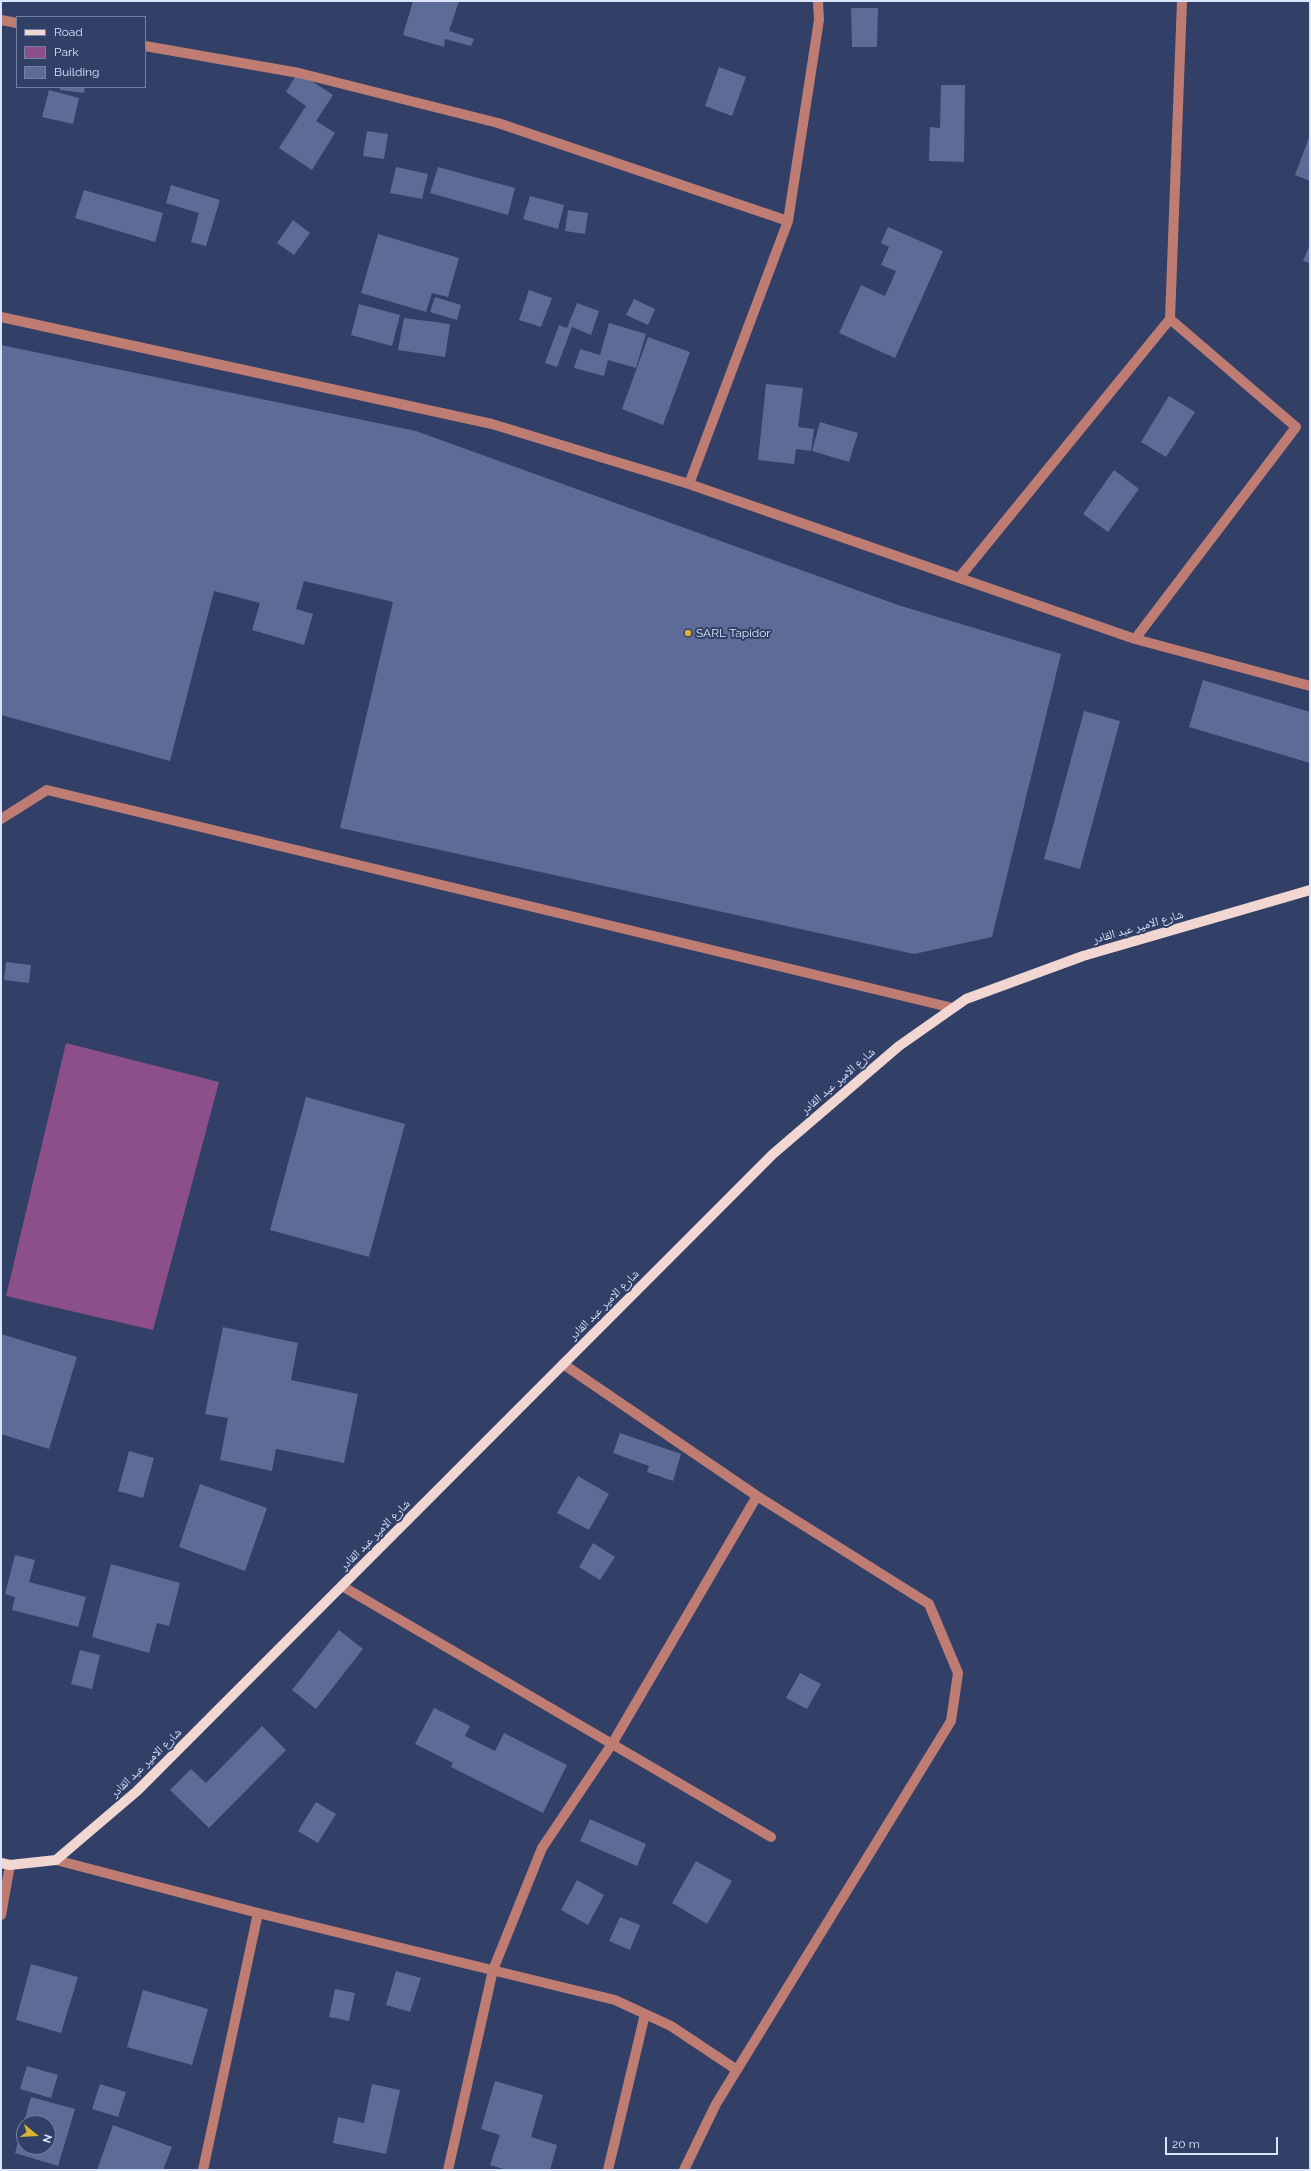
<!DOCTYPE html>
<html>
<head>
<meta charset="utf-8">
<style>
	body { margin:0 }
	#map { position:relative; width:1311px; height:2171px; overflow:hidden; background:#323f66; font-family:Raleway,sans-serif }
	canvas { display:block }
	.frame { position:absolute; inset:0; border:2px solid #dae4fc; pointer-events:none }
	.legend { position:absolute; left:16px; top:16px; width:130px; height:72px; box-sizing:border-box; background:#323f66; border:1px solid #7581a2; margin:0; padding:5px 7px; list-style:none; font-size:12px; color:#dae4fc }
	.legend li { display:flex; align-items:center; gap:8px; height:20px }
	.legend b { width:20px; border:1px solid #7581a2 }
	.north { position:absolute; left:16px; top:2115px; width:40px; height:40px; box-sizing:border-box; background:#323f66; border:1px solid #7581a2; border-radius:50%; rotate:108deg; font-size:11px; font-weight:700; line-height:16px; text-align:center; color:#dae4fc }
	.north::after { content:''; display:block; margin:auto; width:14px; height:18px; background:#ddb133; clip-path:polygon(50% 0,100% 100%,50% 72%,0 100%) }
	.scale { position:absolute; left:1165px; top:2137px; width:113px; height:18px; box-sizing:border-box; border:2px solid #dae4fc; border-top:0; padding-left:5px; font-size:12px; line-height:14px; white-space:nowrap; color:#dae4fc; -webkit-text-stroke:3px #323f66; paint-order:stroke }
</style>
</head>
<body>
<div id="map">
<canvas width="1311" height="2171"></canvas>
<div class="frame"></div>
<ul class="legend">
<li><b style="height:5px;background:#f2d6d1"></b>Road</li>
<li><b style="height:11px;background:#8d4f8a"></b>Park</li>
<li><b style="height:11px;background:#5c6c96"></b>Building</li>
</ul>
<div class="north">N</div>
<div class="scale">20 m</div>
</div>
<script>
const context = document.querySelector('canvas').getContext('2d');
context.lineJoin = 'round';
function paint(path, color) { context.fillStyle = color; context.fill(path, 'evenodd'); }
function stroke(path, color, width, dash) { context.strokeStyle = color; context.lineWidth = width; context.lineCap = dash ? 'butt' : 'round'; context.setLineDash(dash || []); context.stroke(path); }
function write(font, color, halo, rows, align = 'center') {
  context.font = font + ' Raleway,"Noto Naskh Arabic",sans-serif'; context.lineWidth = 4; context.setLineDash([]); context.textBaseline = 'middle'; context.strokeStyle = halo; context.fillStyle = color; for (const [text, x, y, turn = 0] of rows) {
    context.save(); context.translate(x, y); context.rotate((+turn || 0) * Math.PI / 180); context.textAlign = isNaN(turn) ? turn : align; if (halo) context.strokeText(text, 0, 0); context.fillText(text, 0, 0); context.restore();
  }
}
paint(new Path2D(`
	M66,1043L219,1082L153,1330L6,1296Z`), '#8d4f8a');
paint(new Path2D(`
	M413,1H459L449,31L474,39L471,46L445,39L444,47L403,35Z
	M851,8H878L877,47H852Z
	M719,67L746,77L732,116L705,106Z
	M298,72L333,95L316,121L335,133L312,170L279,148L306,106L286,92Z
	M941,85H965L964,162L929,161L930,127L940,128Z
	M60,87H85L84,93L60,90Z
	M49,90L79,98L73,124L42,117Z
	M367,131L388,134L384,159L363,156Z
	M1310,135V181L1295,175Z
	M396,167L428,174L422,199L390,193Z
	M438,167L515,188L508,215L430,193Z
	M171,185L220,200L206,246L191,242L199,213L166,203Z
	M84,190L163,213L155,242L75,218Z
	M530,196L564,205L558,229L523,219Z
	M568,210L588,213L585,234L565,231Z
	M293,220L310,233L294,255L277,243Z
	M888,227L943,251L895,358L839,333L861,285L885,296L896,271L881,265L889,247L881,243Z
	M378,234L459,258L448,297L432,293L426,312L361,293Z
	M1310,244V263L1303,261Z
	M529,290L552,298L541,327L519,320Z
	M435,297L461,305L457,320L430,312Z
	M634,299L655,309L648,325L626,315Z
	M577,303L599,311L591,335L572,327L557,367L545,363L559,325L567,328Z
	M359,304L400,315L392,346L351,335Z
	M404,318L450,324L445,357L398,350Z
	M609,323L646,334L636,368L608,360L604,376L574,368L580,349L600,355Z
	M648,337L690,352L663,425L622,409Z
	M1,345L416,431L898,605L1061,654L992,937L914,954L340,828L393,602L304,581L296,609L313,614L304,645L252,630L260,603L214,591L170,761L1,715Z
	M766,384L803,388L798,427L814,429L811,451L796,449L794,464L758,460Z
	M1169,396L1195,412L1166,457L1141,442Z
	M820,422L858,433L849,462L812,451Z
	M1114,470L1139,489L1108,532L1083,514Z
	M1203,680L1310,712V763L1189,727Z
	M1084,711L1120,721L1080,869L1044,859Z
	M6,962L31,965L29,983L4,980Z
	M306,1097L405,1124L369,1257L270,1230Z
	M223,1327L298,1343L291,1380L358,1394L344,1463L276,1449L272,1471L220,1460L228,1418L205,1414Z
	M1,1334L77,1357L49,1449L1,1434Z
	M620,1433L681,1454L673,1481L647,1472L649,1466L613,1453Z
	M129,1451L154,1458L143,1498L118,1491Z
	M578,1476L609,1494L589,1530L557,1513Z
	M200,1484L267,1508L245,1571L179,1547Z
	M593,1543L615,1557L600,1580L579,1567Z
	M15,1555L35,1560L29,1582L86,1597L78,1627L12,1610L15,1597L5,1594Z
	M111,1564L180,1583L169,1626L157,1623L149,1653L92,1637Z
	M339,1630L363,1649L316,1709L292,1690Z
	M80,1650L100,1655L92,1689L71,1684Z
	M800,1673L821,1684L807,1709L786,1698Z
	M434,1708L470,1726L465,1736L495,1751L504,1733L567,1765L543,1813L451,1767L453,1763L415,1744Z
	M262,1726L286,1750L209,1828L170,1790L191,1769L206,1783Z
	M316,1802L336,1814L318,1843L298,1831Z
	M590,1819L646,1844L637,1866L580,1841Z
	M696,1861L732,1881L707,1924L672,1903Z
	M577,1880L604,1895L588,1925L561,1910Z
	M620,1917L640,1925L630,1950L609,1941Z
	M31,1964L78,1977L61,2033L16,2020Z
	M396,1971L421,1978L410,2012L386,2005Z
	M335,1989L355,1993L349,2021L329,2017Z
	M143,1990L208,2009L192,2065L127,2047Z
	M27,2066L58,2075L51,2098L20,2089Z
	M495,2081L543,2095L531,2137L557,2145L550,2170H507L490,2165L500,2135L481,2129Z
	M100,2084L126,2092L118,2117L92,2109Z
	M372,2084L400,2090L386,2154L333,2143L338,2117L364,2123Z
	M31,2097L75,2109L58,2166L15,2153ZM24,2123H48V2147H24Z
	M113,2125L172,2147L163,2170H97Z`), '#5c6c96');
stroke(new Path2D(`
	M1,20L17,23
	M145,46L299,73L498,123L788,221
	M1,317L492,424L689,484L1135,639L1310,686
	M689,484L788,221L819,20L818,1
	M959,578L1170,319L1182,1
	M1135,639L1296,427L1170,319
	M1,819L47,790L953,1008
	M563,1364L757,1496L929,1604L958,1673L951,1721L716,2104L684,2170
	M342,1586L771,1837
	M56,1860L258,1913L615,2000L671,2026L737,2070
	M1,1915L10,1865
	M203,2170L258,1913
	M448,2170L493,1970L542,1848L612,1744L757,1496
	M608,2170L645,2014`), '#be7c72', 10);
stroke(new Path2D(`
	M1,1863L10,1865L56,1860L137,1791L773,1154L899,1046L966,999L1083,956L1310,890`), '#f2d6d1', 10);
for (const [x, y, r, color] of [
	[688,633,4,"#ddb133"]
]) { const dot = new Path2D(); dot.arc(x, y, r, 0, 2 * Math.PI); context.fillStyle = color; context.fill(dot); stroke(dot, '#323f66', 1.5); }
write('12px', '#dae4fc', '#323f66', [
	["SARL Tapidor",696,633]
], 'left');
write('12px', '#dae4fc', '#323f66', [
	["شارع الامير عبد القادر",1138,927,-16],
	["شارع الامير عبد القادر",838,1081,-41],
	["شارع الامير عبد القادر",604,1305,-45],
	["شارع الامير عبد القادر",375,1535,-45],
	["شارع الامير عبد القادر",146,1763,-44]
]);
</script>
</body>
</html>
